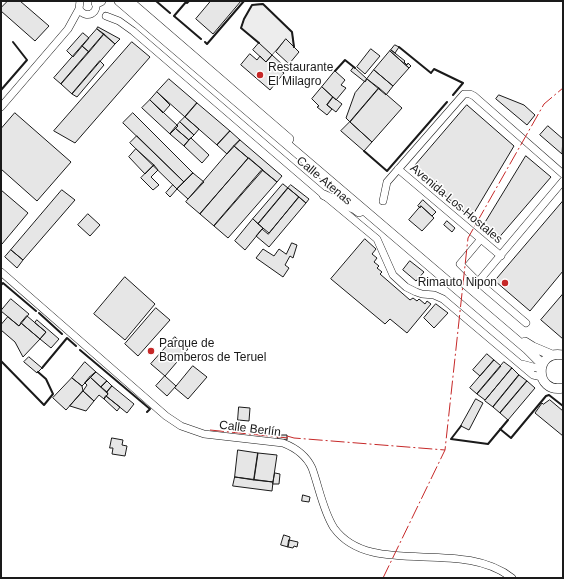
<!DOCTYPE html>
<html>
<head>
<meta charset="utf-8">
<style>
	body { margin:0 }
	#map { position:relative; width:564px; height:579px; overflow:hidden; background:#fff; font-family:Arial,sans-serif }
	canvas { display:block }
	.frame { position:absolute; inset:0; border:2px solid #1a1a1a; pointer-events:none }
</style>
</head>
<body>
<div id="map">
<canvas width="564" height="579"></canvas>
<div class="frame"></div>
</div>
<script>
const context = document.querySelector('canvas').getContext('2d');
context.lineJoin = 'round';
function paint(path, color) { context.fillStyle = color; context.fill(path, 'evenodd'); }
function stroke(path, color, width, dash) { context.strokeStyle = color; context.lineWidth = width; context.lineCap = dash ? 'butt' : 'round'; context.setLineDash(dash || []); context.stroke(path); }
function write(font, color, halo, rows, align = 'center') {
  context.font = font + ' Arial,sans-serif'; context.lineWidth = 3; context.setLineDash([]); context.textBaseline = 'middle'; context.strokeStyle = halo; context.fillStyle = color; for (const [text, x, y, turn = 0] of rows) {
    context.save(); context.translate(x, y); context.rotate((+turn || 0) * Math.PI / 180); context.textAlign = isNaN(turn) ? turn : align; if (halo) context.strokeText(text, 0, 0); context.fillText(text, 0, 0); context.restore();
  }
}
const green = new Path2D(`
	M263,4L292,32L294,47L285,40L272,55L241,28L244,19L252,5Z`);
paint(green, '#ededed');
stroke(green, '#6a6a6a', 1);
const building = new Path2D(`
	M8,1H20L49,26L35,41L1,11V8Z
	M211,1H241L213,34L196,19Z
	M98,27L120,39L115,44L97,29Z
	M97,29L104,34L89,52L82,46Z
	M83,33L89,38L73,57L67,51Z
	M104,34L115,44L72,94L61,84Z
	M286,39L299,52L289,64L276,52Z
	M132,42L150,57L75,143L54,131Z
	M259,43L272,55L266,62L253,50Z
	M395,45L399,47L395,53L391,50Z
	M82,46L89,52L61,84L54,78Z
	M371,49L380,56L365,74L357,67Z
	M391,50L405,61L404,62L407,65L408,63L411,66L409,68L390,51Z
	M390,51L409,68L393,86L374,70Z
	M250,54L257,60L260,56L266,62L272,55L284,66L280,70L284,73L270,90L241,65Z
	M100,61L104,65L77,97L72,94Z
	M354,67L367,79L365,82L351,71Z
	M374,70L393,86L386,95L367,79Z
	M335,71L345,80L341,85L346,88L336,100L322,87Z
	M169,79L197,103L185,117L157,92Z
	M367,79L379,88L350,122L346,118L355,93Z
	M322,87L333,97L327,105L332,109L327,115L317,107L319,106L312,99Z
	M379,88L402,108L372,142L350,122Z
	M157,92L170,105L163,113L150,100Z
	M499,95L524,105L535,115L527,125L496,99Z
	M333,97L342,104L336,112L327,105Z
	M150,100L178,126L170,134L142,108Z
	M197,103L230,131L217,145L185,117Z
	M467,105L514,146L471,218L413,168Z
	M15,113L71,162L37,201L1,169V129Z
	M133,113L193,173L184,182L123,123Z
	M185,117L199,129L194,135L180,122Z
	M180,122L194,135L189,140L175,128Z
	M350,122L372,142L364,151L341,131Z
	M548,126L563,139L562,154L540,135Z
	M175,128L189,140L184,146L170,134Z
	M230,131L240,140L227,154L217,145Z
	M137,136L184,182L177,189L130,143Z
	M191,138L209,155L202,163L184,146Z
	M240,140L282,176L277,182L234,146Z
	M234,146L248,158L200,214L186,202Z
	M136,149L154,165L145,174L129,157Z
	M526,156L551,177L496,241L482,228Z
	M249,158L263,170L214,226L200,214Z
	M154,165L158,170L151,177L159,185L153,190L141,178Z
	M262,170L277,182L228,238L214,226Z
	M193,173L204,182L188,199L177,189Z
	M283,184L288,188L258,224L253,219Z
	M173,185L177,189L170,197L166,193Z
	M291,185L309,199L306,203L288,188Z
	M288,188L299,197L269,233L258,224Z
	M1,190L28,213L2,244L1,243Z
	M62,190L75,200L23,260L11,250Z
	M299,197L306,203L269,247L256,236L262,229L268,234Z
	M423,200L436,212L432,216L421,206L420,208L418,206Z
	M563,201V271L530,311L495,281Z
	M421,206L434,218L422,231L409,220Z
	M88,214L100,225L90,236L78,225Z
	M253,219L263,228L245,250L235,241Z
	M447,221L455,228L452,232L444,225Z
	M365,239L376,249L372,254L377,258L374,262L379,266L377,268L382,272L380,274L410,300L413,298L417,301L419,299L425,304L427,301L431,304L407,333L390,319L385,324L331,279Z
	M292,243L297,245L293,258L290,256L285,265L289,268L283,277L256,258L263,249L274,256L279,249L286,254Z
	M11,250L23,260L17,268L5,257Z
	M410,261L424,272L416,281L403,270Z
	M125,277L155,304L125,340L94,314Z
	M563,294V339L541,320Z
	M11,299L29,314L19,326L1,311Z
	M436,304L448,313L434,328L424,318Z
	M156,308L170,320L138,356L125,344Z
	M27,316L46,332L40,339L21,323Z
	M8,317L19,326L21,323L40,339L23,357L15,342L1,330V325Z
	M37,320L59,339L51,348L40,339L46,332L35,323Z
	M175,337L188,349L165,376L151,364Z
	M487,354L494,360L480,376L473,370Z
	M29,357L42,368L37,373L24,362Z
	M494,360L501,366L477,394L470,388Z
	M85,362L96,372L82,386L72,378Z
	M504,362L512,368L485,400L477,394Z
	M193,366L207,377L188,399L175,388Z
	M512,368L519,375L493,407L485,401Z
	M96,372L107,381L101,387L90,377Z
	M519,375L527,381L500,413L493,407Z
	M165,376L176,386L167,396L156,386Z
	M90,377L108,394L104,399L99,395L94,401L83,391L87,385L85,383Z
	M72,378L82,386L83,391L66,410L53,398Z
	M107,381L112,386L107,392L101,387Z
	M527,381L535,388L508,420L500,413Z
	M112,386L134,404L127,413L106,396L108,394L107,392Z
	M83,391L94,401L86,411L70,406Z
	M106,396L120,407L117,411L104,399Z
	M476,399L483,403L469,430L461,426Z
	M550,400L563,411V436L535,413L542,403L543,404Z
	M239,407L250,408L249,421L238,420Z
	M278,435H287V440L278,439Z
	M112,438L123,440L122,445L127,446L125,456L112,454L113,448H110Z
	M238,450L258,453L254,480L235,477Z
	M258,453L277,455L273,482L254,480Z
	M275,473L280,474L279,484H273Z
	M235,477L273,482L272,491L233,486Z
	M303,495L310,497L309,502L302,501Z
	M284,535L290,537L288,547L281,545Z
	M289,540L298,542L297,547L294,546L293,548L288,547Z`);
paint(building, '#e6e6e6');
stroke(building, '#1a1a1a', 1);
const minor = new Path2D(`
	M80,1L79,9C86,20 100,13 95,1
	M106,16L119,21L133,31L324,195L377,239L393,275L406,287L416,292L422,294L434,295L443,299L533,375L542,377
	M1,107L68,29L79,9
	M398,169L501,256
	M383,201L387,182L464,94H470L474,96L563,174
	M481,239L460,264L478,282L526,323
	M1,272L166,416L181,426L204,434L283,443C296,448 306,455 312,468C319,487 323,511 334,528C371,579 460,537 512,578
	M478,282L563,181
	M522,364L541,369`);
const major = new Path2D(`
	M119,1L527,349L542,364
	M129,1L289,139
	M96,3L101,1
	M324,195L355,209L359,212
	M525,342L533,347L552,355
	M563,355C534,349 534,394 563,388`);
stroke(minor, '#1a1a1a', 8);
stroke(major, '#1a1a1a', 10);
stroke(minor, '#fff', 7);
stroke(major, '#fff', 9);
stroke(new Path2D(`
	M156,1L170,13
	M189,1L187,3L186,2L174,16L201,39
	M205,42L207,44L244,1
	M259,43L241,28L244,19L252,5L263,4L292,32L294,47
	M399,47L431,73L434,69L463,83L453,95
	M335,71L345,60L355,68
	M1,90L27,60L13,42
	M364,151L387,171L447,102
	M1,285L3,283L36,311
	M39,313L62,334
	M80,350L150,409L147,412
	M1,361L44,405L53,394L46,379L38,372
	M42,368L67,338L76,346
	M461,426L451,439L488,444L508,420
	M500,429L511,438L546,396L549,395L563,406`), '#1a1a1a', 2);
stroke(new Path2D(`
	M210,430L288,438
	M287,436L294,438L445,450
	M383,578L445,450L468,238L544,104L563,88`), '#c62828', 1, [14, 3, 2, 3]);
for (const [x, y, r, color] of [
	[260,75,4,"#c62828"],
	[505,283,4,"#c62828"],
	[151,351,4,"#c62828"]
]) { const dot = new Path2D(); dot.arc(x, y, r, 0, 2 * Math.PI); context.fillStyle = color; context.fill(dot); stroke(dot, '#fff', 1.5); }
write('12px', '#1a1a1a', '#fff', [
	["Restaurante",268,68],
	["El Milagro",268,82],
	["Rimauto Nipon",497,283,"right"],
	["Parque de",159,344],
	["Bomberos de Teruel",159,358]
], 'left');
write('12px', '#1a1a1a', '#fff', [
	["Calle Atenas",324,181,40],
	["Avenida Los Hostales",456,204,40],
	["Calle Berlín",250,429,7]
]);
</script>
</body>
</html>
